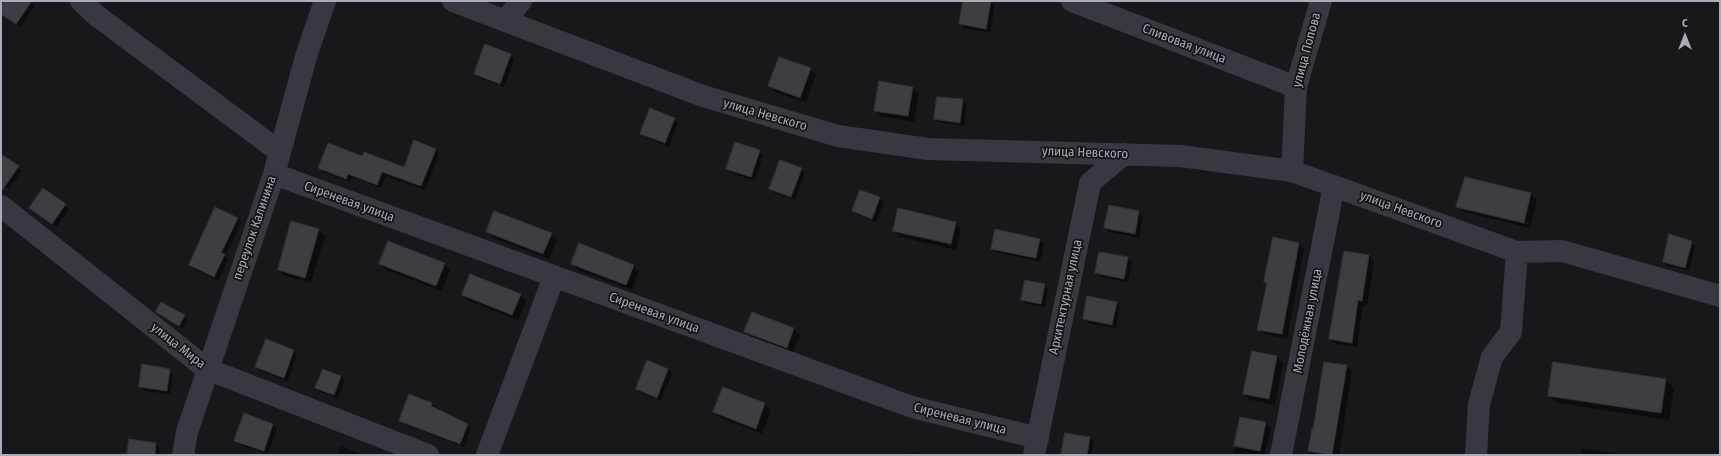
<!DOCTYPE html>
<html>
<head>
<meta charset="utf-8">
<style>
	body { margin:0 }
	#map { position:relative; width:1721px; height:456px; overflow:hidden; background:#18181a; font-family:"Fira Sans Condensed",sans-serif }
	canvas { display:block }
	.frame { position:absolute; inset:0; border:2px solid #a9abbb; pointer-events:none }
	.north { position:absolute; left:1665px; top:16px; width:40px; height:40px; -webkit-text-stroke:3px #131315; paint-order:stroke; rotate:0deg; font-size:11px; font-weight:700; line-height:16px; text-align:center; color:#a9abbb }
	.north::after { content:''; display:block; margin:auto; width:14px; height:18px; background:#a9abbb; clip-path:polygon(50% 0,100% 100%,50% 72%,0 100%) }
</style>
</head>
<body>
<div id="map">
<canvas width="1721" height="456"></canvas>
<div class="frame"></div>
<div class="north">С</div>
</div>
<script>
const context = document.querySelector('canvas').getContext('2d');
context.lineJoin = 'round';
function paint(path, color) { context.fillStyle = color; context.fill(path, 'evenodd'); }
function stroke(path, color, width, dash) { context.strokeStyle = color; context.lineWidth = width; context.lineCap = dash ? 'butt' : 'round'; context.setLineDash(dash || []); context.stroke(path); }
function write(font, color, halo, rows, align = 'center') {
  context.font = font + ' "Fira Sans Condensed",sans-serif'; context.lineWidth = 3.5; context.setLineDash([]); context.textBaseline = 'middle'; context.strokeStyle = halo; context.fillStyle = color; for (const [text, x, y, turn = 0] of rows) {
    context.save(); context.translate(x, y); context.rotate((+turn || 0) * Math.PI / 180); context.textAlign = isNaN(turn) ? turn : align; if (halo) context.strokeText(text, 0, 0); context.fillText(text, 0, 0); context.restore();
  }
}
paint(new Path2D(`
	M6,1H29L35,6L20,27L1,14V8Z
	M964,1H984L991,2L995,6L990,33L964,28L960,24Z
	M510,55L514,59L504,87L479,78L475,74Z
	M810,69L816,75L806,103L776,92L770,86Z
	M913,88L919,94L914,122L881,116L875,110Z
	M938,98L963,100L967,104L964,126L939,122L935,118Z
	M674,118L678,122L669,147L645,137L641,133Z
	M435,150L439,154L425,190L386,176L381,188L352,177L350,182L323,172L319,168L363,157L405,169Z
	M759,151L763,155L755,181L731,173L727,169Z
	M1,156L22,171L9,189L1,184Z
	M801,169L805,173L795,200L774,193L770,189Z
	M43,189L69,209L57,227L34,212Z
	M1531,194L1537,200L1530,228L1464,212L1458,206ZM1463,207L1529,223V225L1463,209Z
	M880,198L884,202L876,222L858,215L854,211Z
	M1109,206L1139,212L1143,216L1139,238L1109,232L1105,228Z
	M238,219L241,223L225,256L228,259L218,281L194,269L190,265Z
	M955,223L961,229L956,250L900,237L894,231Z
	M319,230L325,236L311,283L285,276L279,270Z
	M996,230L1040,240L1044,244L1040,262L996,252L992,248Z
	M488,232L551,234L557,240L549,259L494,238Z
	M1274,239L1299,244L1304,249L1287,339L1264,334L1258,329L1267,284L1265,282Z
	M1691,242L1695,246L1689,271L1668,266L1664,262Z
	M1369,256L1374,261L1367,306L1363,305L1357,347L1336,344L1330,339Z
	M1128,258L1132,262L1128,282L1100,277L1096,273Z
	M380,264H444L450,270L442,291L386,270Z
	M572,264L633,265L639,271L632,290L578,270Z
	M1044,285L1048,289L1045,307L1026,304L1022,300Z
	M463,295H520L526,301L518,320L469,301Z
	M1116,303L1120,307L1116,328L1088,323L1084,319Z
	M157,312L184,316L188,320L183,329Z
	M753,313L794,329L800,335L793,353L751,338L745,332Z
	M293,350L297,354L288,381L260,371L256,367Z
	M1277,357L1283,363L1275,405L1250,400L1244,394Z
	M1347,366L1352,372L1339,455H1309L1312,430H1314Z
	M668,369L672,373L661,401L641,393L637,389Z
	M169,370L173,374L170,394L144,391L140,387Z
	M341,376L345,380L338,398L320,392L316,388Z
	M1666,380L1674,388L1669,420L1557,403L1549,395Z
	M724,388L765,404L771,410L762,434L720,418L714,412Z
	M410,395L432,404L436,408L435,409L467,425L471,429L464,447L404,424L400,420Z
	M1240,418L1265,423L1271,428L1265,455H1233Z
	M273,425L277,429L268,454L240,445L236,441Z
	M1090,438L1094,442L1091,455H1062Z
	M156,444L160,448L159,455H128Z
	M340,446L365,455H338Z
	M1581,448L1627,455H1580Z
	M911,452L927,455H910Z`), '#0007');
const building = new Path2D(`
	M5,1H32L16,24L1,14V6Z
	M963,1H991L986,29L959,24Z
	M485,44L511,54L500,84L474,74Z
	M779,57L811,68L800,98L768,86Z
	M879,81L913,87L908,116L874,111Z
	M937,97L963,99L960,123L934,119Z
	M650,108L675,118L665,143L640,134Z
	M414,140L436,149L421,186L382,172L377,185L348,174L346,179L318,168L328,143L362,156L364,152L404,167Z
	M735,142L760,150L751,177L726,169Z
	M1,154L19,166L1,192Z
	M780,160L802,168L791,197L769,189Z
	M1465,177L1531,193L1524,223L1456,207Z
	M43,188L66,204L52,224L29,208Z
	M860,190L880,197L872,219L852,211Z
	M1109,205L1139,211L1135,234L1104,228Z
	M215,207L238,218L221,253L225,254L214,277L189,265Z
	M898,208L956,222L951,244L893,231Z
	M494,211L552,233L543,254L486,232Z
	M291,221L319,229L305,278L278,270Z
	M995,229L1040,239L1036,258L991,249Z
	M1669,234L1692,241L1685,268L1663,262Z
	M1273,237L1299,243L1282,334L1257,330L1267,283L1264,282Z
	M388,241L445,263L436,286L379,264Z
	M579,243L634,265L626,285L571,264Z
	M1344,251L1369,255L1362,301L1358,300L1352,343L1329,339Z
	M1099,252L1128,257L1124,279L1095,273Z
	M470,274L521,294L512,315L462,295Z
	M1025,280L1045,284L1041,304L1021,300Z
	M1087,296L1117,302L1112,325L1083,319Z
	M161,302L185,315L179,326L156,312Z
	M752,312L794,328L787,348L744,332Z
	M266,339L294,350L284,378L255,367Z
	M1252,351L1277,356L1269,399L1243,394Z
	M647,360L668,369L657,398L636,389Z
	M1324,362L1347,365L1332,455L1308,451L1312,429H1313Z
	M1553,362L1666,379L1661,413L1548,396Z
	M142,364L170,369L167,391L139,387Z
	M323,369L341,376L334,395L315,388Z
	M723,387L765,403L756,429L713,412Z
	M409,394L432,403L431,406L468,424L460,444L399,421Z
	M244,413L273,424L264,451L234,441Z
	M1240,417L1266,422L1260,451L1234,446Z
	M1065,433L1090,437L1087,455H1061Z
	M129,439L156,443L155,455H127Z`);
paint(building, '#3d3d42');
stroke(building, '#323236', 1);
stroke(new Path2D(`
	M81,1L97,16L280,152
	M453,1L703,96L838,136L928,149L1181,156L1292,171L1517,252L1562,251L1720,296
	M1072,1L1296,87
	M505,21L521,1
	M1292,171L1296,87L1321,1
	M274,174L912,407L1038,438
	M1,206L207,369L428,455
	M183,455L187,432L274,174L307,53L325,1
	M487,455L554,277
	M1034,455L1090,183L1124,154
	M1281,455L1334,186
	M1476,455L1479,404L1492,357L1511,332L1517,252`), '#383840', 22);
write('13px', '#a9abbb', '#131315', [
	["Сливовая улица",1184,44,21],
	["улица Попова",1307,50,-75],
	["улица Невского",765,115,16],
	["улица Невского",1085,153,2],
	["Сиреневая улица",349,202,20],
	["улица Невского",1401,210,20],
	["переулок Калинина",255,228,-71],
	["Архитектурная улица",1066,297,-78],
	["Сиреневая улица",654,313,20],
	["Молодёжная улица",1308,321,-79],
	["улица Мира",178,346,38],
	["Сиреневая улица",960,419,14]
]);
</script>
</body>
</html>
